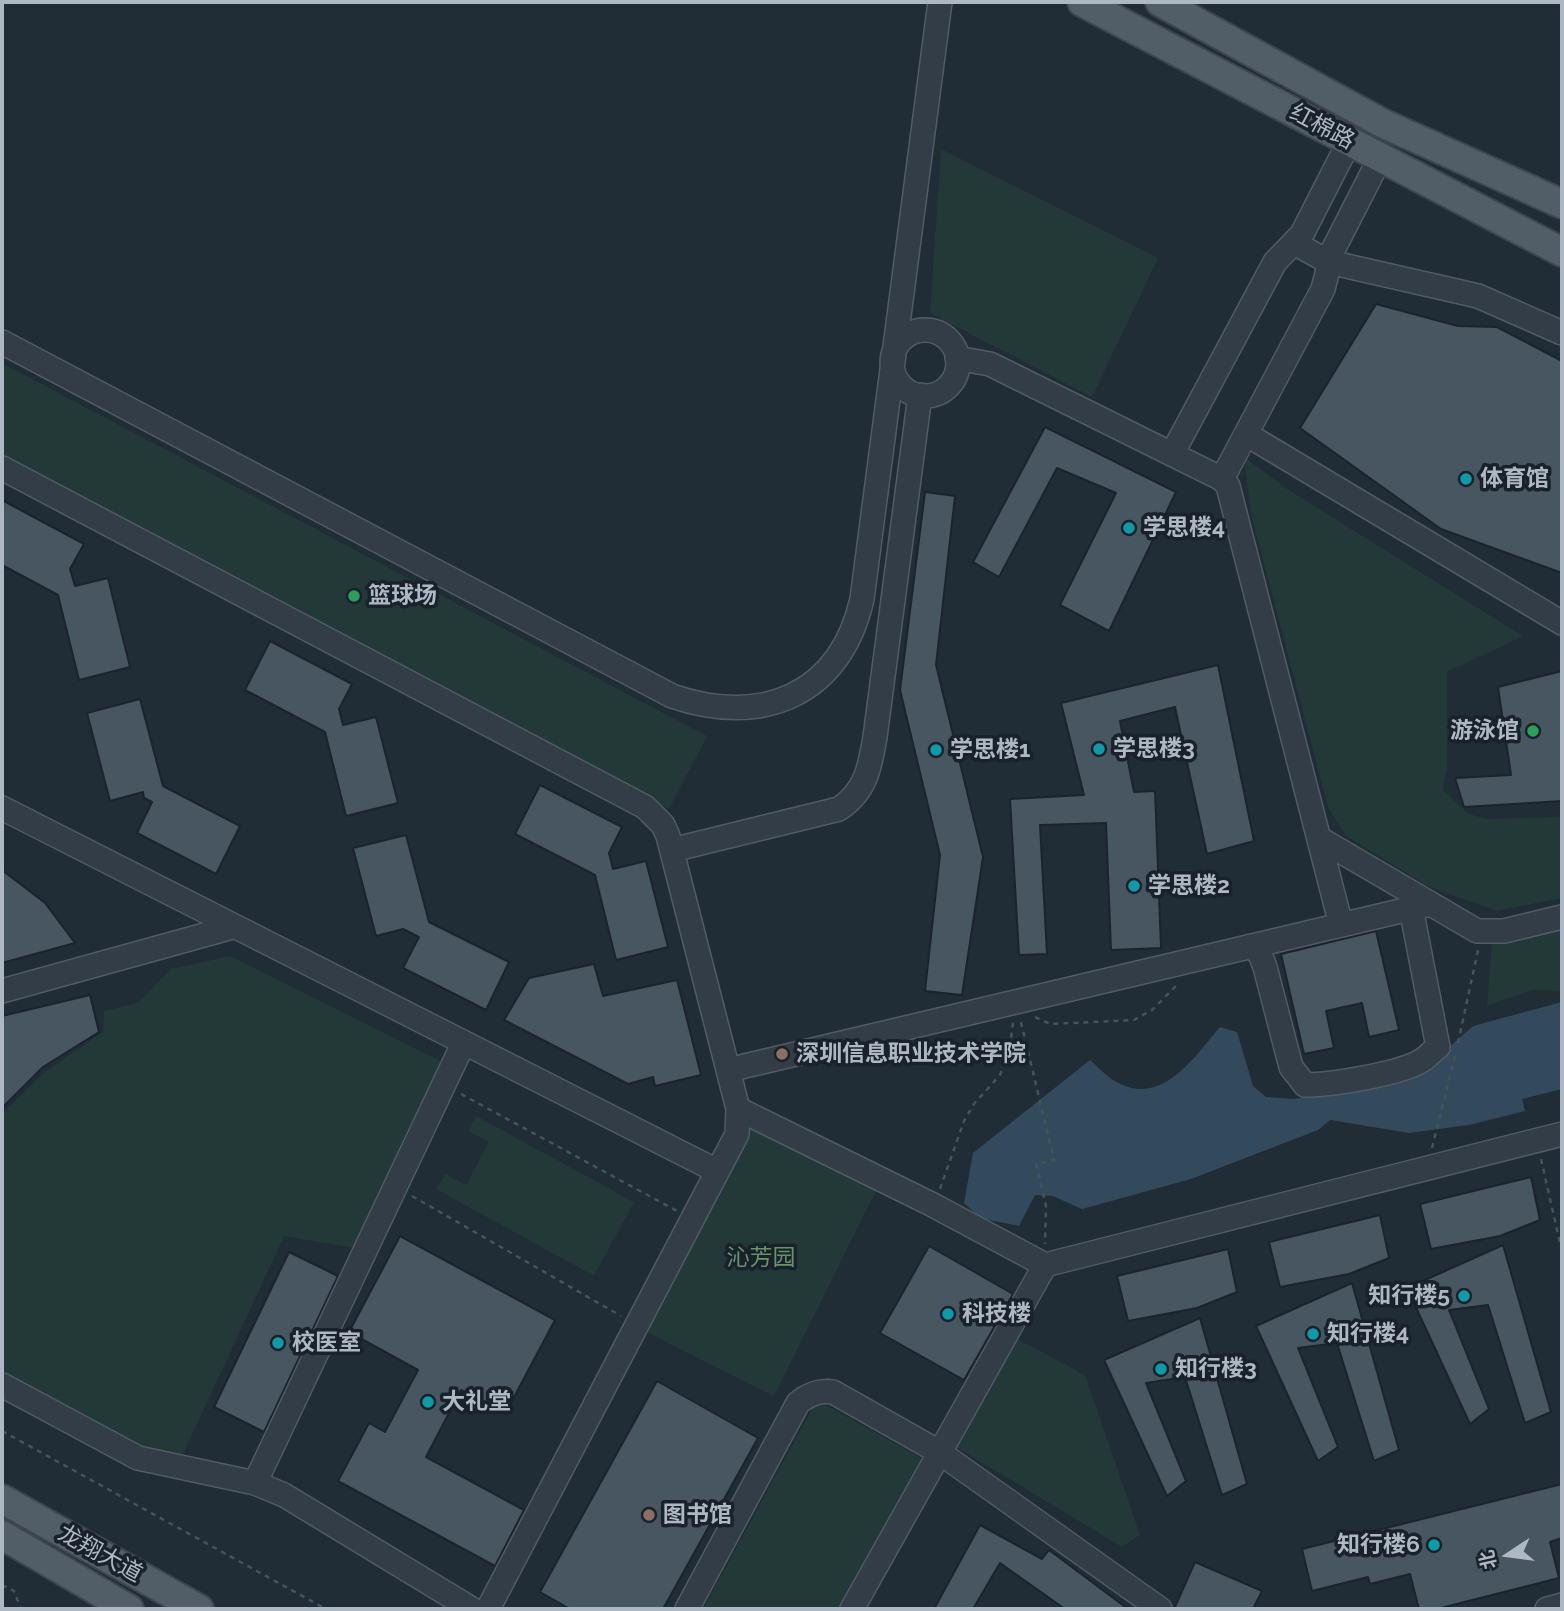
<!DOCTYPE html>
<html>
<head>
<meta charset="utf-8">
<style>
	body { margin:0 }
	#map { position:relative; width:1564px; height:1611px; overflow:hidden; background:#202c36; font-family:Raleway,"Noto Sans SC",sans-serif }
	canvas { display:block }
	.frame { position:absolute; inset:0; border:4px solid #adb8c4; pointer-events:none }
	.north { position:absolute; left:1473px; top:1520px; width:70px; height:70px; -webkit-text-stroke:5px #19222b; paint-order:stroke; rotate:257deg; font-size:19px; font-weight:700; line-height:28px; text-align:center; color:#adb8c4 }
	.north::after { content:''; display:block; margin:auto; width:24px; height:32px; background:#adb8c4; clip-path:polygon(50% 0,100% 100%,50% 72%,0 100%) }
</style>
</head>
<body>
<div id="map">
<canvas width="1564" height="1611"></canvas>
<div class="frame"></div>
<div class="north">北</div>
</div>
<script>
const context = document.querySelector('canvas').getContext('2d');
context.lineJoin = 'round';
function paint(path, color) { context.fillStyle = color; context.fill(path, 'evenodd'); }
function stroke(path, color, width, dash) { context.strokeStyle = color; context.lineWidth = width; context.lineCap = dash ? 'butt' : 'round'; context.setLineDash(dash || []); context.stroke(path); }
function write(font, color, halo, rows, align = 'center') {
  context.font = font + ' Raleway,"Noto Sans SC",sans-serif'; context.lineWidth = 7; context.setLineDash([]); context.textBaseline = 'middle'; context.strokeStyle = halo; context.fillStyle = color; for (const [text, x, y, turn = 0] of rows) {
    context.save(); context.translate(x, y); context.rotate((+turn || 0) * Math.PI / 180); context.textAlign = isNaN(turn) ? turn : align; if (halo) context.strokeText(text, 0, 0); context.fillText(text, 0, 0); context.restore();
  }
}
paint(new Path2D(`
	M941,149L1158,258L1092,397L930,313Z
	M2,363L707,736L669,809L2,456Z
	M1244,457L1290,491L1523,636L1447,672V767L1443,790L1469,814L1487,819L1562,817V898L1496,911L1428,886L1346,836L1328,807L1251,514Z
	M1562,927V991L1532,990L1487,1006L1492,943Z
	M230,956L443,1062L354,1248L284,1236L185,1450L174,1462L2,1381V1114L46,1071L103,1032L104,1011L138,1003L171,969Z
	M476,1116L634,1202L594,1276L436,1189L445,1174L466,1185L489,1142L468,1131Z
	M748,1119L879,1185L774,1396L643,1330Z
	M1017,1339L1085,1375L1140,1535L1122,1547L956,1447Z
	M817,1400L923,1459L840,1609H703Z`), '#233938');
paint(new Path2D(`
	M1562,1002V1089L1522,1099L1525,1111L1469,1125L1409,1133L1330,1120L1318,1130L1191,1179L1082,1209L1053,1196L1035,1195L1019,1226L980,1218L964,1203L973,1153L1090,1060C1098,1067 1106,1076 1115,1081C1161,1109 1194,1057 1220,1027L1237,1032L1253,1086L1266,1097L1294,1099L1412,1076L1428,1066L1473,1026Z`), '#334a5d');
const building = new Path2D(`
	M1376,304L1458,326L1497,327L1562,361V573L1441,529L1300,428Z
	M1045,427L1176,492L1109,631L1060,605L1116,493L1057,468L999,577L973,562Z
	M925,492L955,496L936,665L983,857L962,995L925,991L940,855L900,690Z
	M2,500L84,544L70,569L75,586L108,578L130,667L79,680L58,595L2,565Z
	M270,641L352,684L339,709L343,725L376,717L398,803L346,816L325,732L245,690Z
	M1218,665L1254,841L1207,854L1175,707L1120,721L1134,792L1155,791L1161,948L1111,950L1106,823L1040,825L1047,954L1019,955L1010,799L1084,795L1061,703Z
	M1562,671V801L1464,807L1455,778L1511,775L1498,687Z
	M140,699L163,786L240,826L216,874L137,833L152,802L144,798L143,792L110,801L87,713Z
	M540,785L622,827L609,853L613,869L646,861L668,947L616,960L595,875L515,834Z
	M406,835L429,922L509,962L486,1010L403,968L419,937L403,929L376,936L353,848Z
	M2,870L45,903L75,943L2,963Z
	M1376,931L1399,1030L1369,1037L1362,1003L1326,1011L1334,1048L1304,1054L1281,954Z
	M594,964L603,996L677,980L701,1075L655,1086L653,1077L628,1084L504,1020L529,978Z
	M90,995L99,1032L43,1067L2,1108V1016Z
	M1531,1177L1540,1220L1500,1236L1431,1249L1420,1204Z
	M1380,1215L1389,1258L1349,1274L1280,1287L1269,1242Z
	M400,1236L555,1320L505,1414L461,1390L426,1457L524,1510L495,1566L338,1481L369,1423L385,1432L418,1370L349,1332Z
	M1503,1245L1551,1412L1525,1423L1488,1305L1449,1310L1489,1409L1470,1424L1407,1288Z
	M929,1246L1013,1294L964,1380L880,1333Z
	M1228,1249L1237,1292L1197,1308L1128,1321L1117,1276Z
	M289,1252L338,1276L264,1432L214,1407Z
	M1352,1283L1399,1450L1374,1461L1337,1343L1298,1348L1338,1447L1318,1461L1256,1326Z
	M1200,1318L1247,1484L1222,1495L1185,1377L1146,1383L1186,1481L1167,1496L1104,1360Z
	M657,1381L758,1438L663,1609H570L540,1592Z
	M1562,1484V1538L1550,1542L1559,1578L1437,1609H1419L1410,1574L1370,1584L1368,1577L1312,1591L1302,1549Z
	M980,1525L1042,1559L1049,1550L1128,1609H1065L1000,1563L973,1609H934Z
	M1195,1562L1262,1591L1253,1609H1174Z`);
paint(building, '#485662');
stroke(building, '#1b242d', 2);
const minor = new Path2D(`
	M1294,243L1329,262L1478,296L1562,333
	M892 363a33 33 0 1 1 66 0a33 33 0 1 1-66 0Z
	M2,342L672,696C761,727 840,696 862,599L940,2
	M957,358L990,364L1222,479L1228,486L1341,925
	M1246,434L1562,623
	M1172,454L1275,262L1302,234L1349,142
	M2,468L645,807L663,825L668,836L738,1109L737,1134L488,1609
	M1222,479L1323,289L1333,250L1380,158
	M2,808L717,1171
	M1320,839L1477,931H1504L1562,917
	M672,850L839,809C866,791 870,767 875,737L920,395
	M1251,946L1260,954L1265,967L1291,1067L1305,1085C1331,1085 1399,1074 1421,1061C1427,1058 1432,1051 1438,1047L1411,908
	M2,991L233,927
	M728,1070L1430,904
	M738,1109L931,1204L1045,1265L1562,1134
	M2,1385L138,1458L255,1483L284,1495L472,1609
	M255,1483L463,1044
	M687,1609L798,1403C809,1394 819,1390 833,1392L939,1452L1160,1609
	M852,1609L1045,1265
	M1547,1609L1562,1605`);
const major = new Path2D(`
	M1082,2L1562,252
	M1160,2L1382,123L1562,204
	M2,1499L199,1609
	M2,1535L129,1609`);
stroke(minor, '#515b65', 26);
stroke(major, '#3d4650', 32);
stroke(new Path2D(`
	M1035,1017L1050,1024L1134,1020L1152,1010L1178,984
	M1021,1022L1054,1160L1036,1164L1046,1206L1045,1244
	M1458,1043L1478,950
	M461,1094L677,1211
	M1432,1148L1455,1056
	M1541,1159L1562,1252
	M940,1189L964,1121L974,1104L1000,1075L1010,1047L1013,1022
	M412,1196L621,1316
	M2,1431L326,1609
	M2,1585L14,1591L21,1609`), '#415656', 2.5, [5, 5]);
stroke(minor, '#333d47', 23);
stroke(major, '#515d67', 28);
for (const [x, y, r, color] of [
	[1466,479,7,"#0f9aa8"],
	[1129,528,7,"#0f9aa8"],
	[354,596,7,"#2e9e5b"],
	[1533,731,7,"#2e9e5b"],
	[1099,749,7,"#0f9aa8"],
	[936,750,7,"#0f9aa8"],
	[1134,886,7,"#0f9aa8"],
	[782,1054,7,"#8d6e63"],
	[1464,1296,7,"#0f9aa8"],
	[948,1314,7,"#0f9aa8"],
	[1313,1334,7,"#0f9aa8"],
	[278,1343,7,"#0f9aa8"],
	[1161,1369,7,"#0f9aa8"],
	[428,1402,7,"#0f9aa8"],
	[649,1515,7,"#8d6e63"],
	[1434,1545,7,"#0f9aa8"]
]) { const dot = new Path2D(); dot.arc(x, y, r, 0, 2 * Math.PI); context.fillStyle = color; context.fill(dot); stroke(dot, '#19222b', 2.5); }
write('23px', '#adb8c4', '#19222b', [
	["红棉路",1322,127,28],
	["龙翔大道",100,1554,29]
]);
write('bold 23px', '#adb8c4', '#19222b', [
	["体育馆",1480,479],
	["学思楼4",1143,528],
	["篮球场",368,596],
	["游泳馆",1519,731,"right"],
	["学思楼3",1113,749],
	["学思楼1",950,750],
	["学思楼2",1148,886],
	["深圳信息职业技术学院",796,1054],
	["知行楼5",1450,1296,"right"],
	["科技楼",962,1314],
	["知行楼4",1327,1334],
	["校医室",292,1343],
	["知行楼3",1175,1369],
	["大礼堂",442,1402],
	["图书馆",663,1515],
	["知行楼6",1420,1545,"right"]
], 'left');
write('23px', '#66936b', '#19222b', [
	["沁芳园",761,1258]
]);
</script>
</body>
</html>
